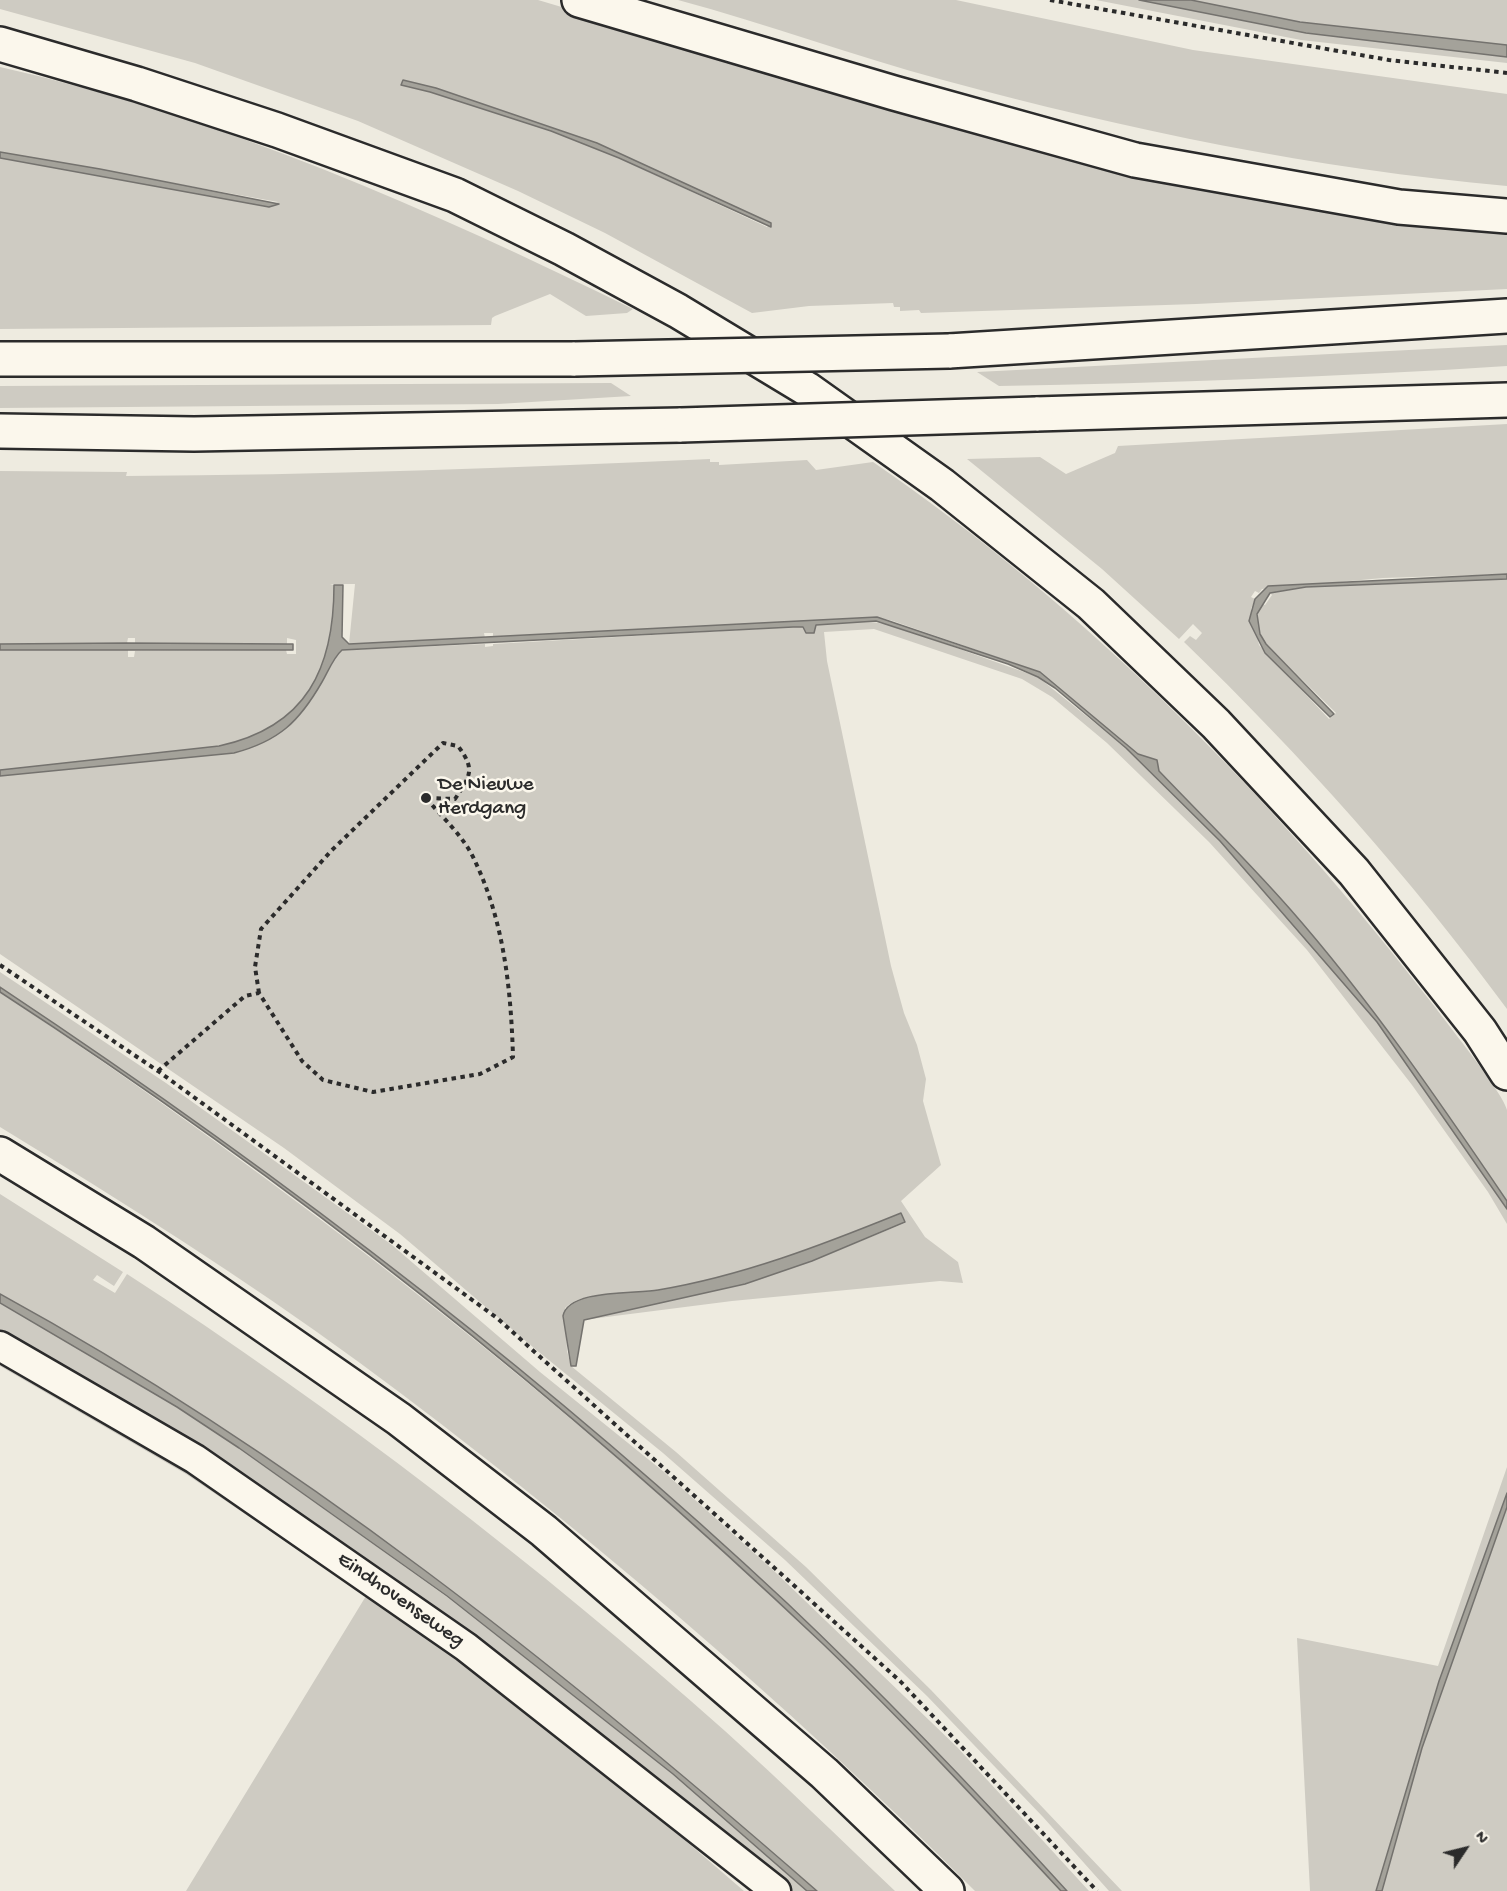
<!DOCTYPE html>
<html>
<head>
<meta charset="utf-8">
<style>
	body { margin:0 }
	#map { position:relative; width:1507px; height:1891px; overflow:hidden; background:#eeebe0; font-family:"Gochi Hand",sans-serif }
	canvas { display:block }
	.north { position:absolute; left:1435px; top:1819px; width:60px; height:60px; -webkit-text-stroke:4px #fbf7ec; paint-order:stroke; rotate:55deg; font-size:16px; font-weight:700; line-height:24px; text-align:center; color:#2b2b2b }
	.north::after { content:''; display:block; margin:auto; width:21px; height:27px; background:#2b2b2b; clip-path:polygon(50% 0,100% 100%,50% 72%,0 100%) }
</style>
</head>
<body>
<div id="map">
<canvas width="1507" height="1891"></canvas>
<div class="north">N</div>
</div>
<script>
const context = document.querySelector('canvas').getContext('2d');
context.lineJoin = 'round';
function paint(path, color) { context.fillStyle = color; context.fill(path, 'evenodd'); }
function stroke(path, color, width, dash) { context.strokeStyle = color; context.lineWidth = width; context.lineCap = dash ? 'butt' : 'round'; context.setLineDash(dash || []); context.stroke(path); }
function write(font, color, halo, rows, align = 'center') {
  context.font = font + ' "Gochi Hand",sans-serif'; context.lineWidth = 5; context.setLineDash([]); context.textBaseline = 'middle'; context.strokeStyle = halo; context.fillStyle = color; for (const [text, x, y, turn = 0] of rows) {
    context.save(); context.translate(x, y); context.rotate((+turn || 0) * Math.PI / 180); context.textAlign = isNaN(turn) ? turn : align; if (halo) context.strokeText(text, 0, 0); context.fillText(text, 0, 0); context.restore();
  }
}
paint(new Path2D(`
	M0,0H538L781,72L1507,225V289L1196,304L921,313L919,310L900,311V307H894L893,303L809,306L752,313L605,233L518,191L358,121L195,63L0,9ZM401,85L436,88L597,143L771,223L767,227L619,158L551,131L430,92Z
	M678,0H956L1193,50L1507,94V186C1316,169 1128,130 943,80C854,56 767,24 678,0Z
	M1096,0H1139L1306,33L1507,57V63L1301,40Z
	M1191,0H1507V45L1300,22Z
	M0,67C222,117 429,209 633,309L627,313L586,316L550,294L495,316L492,318L491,325L0,329V158L269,207L278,202L0,152Z
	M1507,345V366C1338,377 1168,383 999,386L977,372Z
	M611,383L631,396L498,404L0,408V386Z
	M1507,424V574L1383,578L1262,589L1259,593L1255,591L1251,597L1255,599L1251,609L1259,645L1329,719L1336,713L1266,644C1258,631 1253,618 1262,604L1265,605L1272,595L1270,593L1306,587L1507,579V1009C1410,877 1302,756 1184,642L1190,636L1196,640L1202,633L1193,624L1179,639L1102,569L967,459L1040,457L1066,474L1115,453L1118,446Z
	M710,459V462H719V465L807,460L816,470L873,462C1089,610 1276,800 1435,1007C1448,1025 1504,1094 1507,1110C1507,1130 1507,1178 1507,1201C1439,1101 1370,1000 1290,909C1248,861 1203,816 1159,771L1157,760L1138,754L1040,672L893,621L877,617L493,637V633H484L485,638L349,644L355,584H330L334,585C334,668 307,727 219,746L0,770V650H128V657H134L135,651L286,650L287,654H296V640L287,638V644L135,643V638H128L127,643L0,644V471L127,472L126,476C321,475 515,468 710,459Z
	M865,621L892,625L1038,677L1126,748L1220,841L1377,1022L1507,1209V1224L1488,1192L1412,1085L1307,950L1209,842L1107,743L1052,697L1022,679L874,629L824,632L827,661L891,966L904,1013L917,1045L926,1079L923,1101L941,1165L901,1201L925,1237L958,1262L963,1283L940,1281L732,1301L583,1320L745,1284L812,1261L905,1223L900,1213C822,1246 741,1277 657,1290C632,1294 582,1290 565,1308L567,1351L571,1366L676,1452L806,1567L931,1690L1122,1891H1109L1043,1817L927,1696L785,1560L663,1453L534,1348L400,1234L284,1148L0,954V776L234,753C280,741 297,720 322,682C329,672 332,658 342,650L485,644V647L493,646V644L793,627H803L807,633H813L816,625Z
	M0,972L166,1083L392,1245L540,1372L664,1472L773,1570L957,1747L1089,1891H1067C977,1792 884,1695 787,1603C545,1375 277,1171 0,987Z
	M0,992C292,1187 568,1402 823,1644C905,1723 982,1808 1061,1891H975C784,1700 578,1524 360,1363C244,1278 123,1202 0,1127Z
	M0,1194L123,1272L114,1286L97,1275L93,1280L115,1293L127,1274C338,1411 537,1564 725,1731C783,1783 839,1838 895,1891H817C563,1669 296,1456 0,1294Z
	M0,1303L177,1407L239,1448L447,1597L673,1774L807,1891H772L576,1721L0,1335Z
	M0,1353L202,1473L565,1737L744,1891H186L366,1596L186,1474L0,1366Z
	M1507,1467V1493L1439,1681L1376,1891H1310L1297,1638L1438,1666Z
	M1507,1507V1891H1382L1422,1748Z`), '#cecbc2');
const water = new Path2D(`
	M1139,0H1191L1300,22L1507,45V57L1306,33Z
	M403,80L436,88L597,143L771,223V227L619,158L551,131L430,92L401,85Z
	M0,152L100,169L279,204L269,207L0,158Z
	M1507,574V579L1306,587L1270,593L1257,614L1260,634L1266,644L1334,714L1330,717L1265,653L1249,621L1255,599L1268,586Z
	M334,585H343L342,637L349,644L877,617L1040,672L1138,754L1157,760L1159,771C1203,817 1248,861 1290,909C1370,1000 1439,1101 1507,1201V1209L1377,1022L1220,841L1126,748L1055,688L1038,677L1008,664L876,621L816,625L814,633H806L803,627H793L342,650C333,658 328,672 322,682C299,722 279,741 234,753L0,776V770L219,746C307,727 334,668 334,585Z
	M127,643L287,644H293V650H0V644Z
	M0,987C277,1171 544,1375 787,1603C884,1695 977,1792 1067,1891H1061C983,1807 905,1723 823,1644C569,1403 294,1183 0,992Z
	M901,1213L905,1222L812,1261L745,1284L584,1320L576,1366H571L563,1316C568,1289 634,1294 658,1290C742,1276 822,1245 901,1213Z
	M0,1294C296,1456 563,1669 817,1891H807L673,1774L447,1596L239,1448L177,1407L0,1303Z
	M1507,1493V1507L1422,1748L1382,1891H1376L1439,1681Z`);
paint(water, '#a4a29a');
stroke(water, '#74726e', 1.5);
const minor = new Path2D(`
	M0,1346L195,1459L466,1647L776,1891`);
const motorway = new Path2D(`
	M579,0L894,93L1135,160L1399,207L1507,216
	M0,44L137,84L277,130L455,195L564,249L678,311L807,389L942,485L1091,604L1216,724L1354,872L1480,1031L1507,1073
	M949,351L1507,316
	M0,359H575
	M1036,414L1507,400
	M0,431L194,434L681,425
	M0,1154L144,1242L399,1419L544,1531L824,1773L947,1891`);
stroke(minor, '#2b2b2b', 33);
stroke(motorway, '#2b2b2b', 38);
stroke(new Path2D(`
	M1050,0L1389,60L1507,73
	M0,965L158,1071L497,1318L900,1681L1097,1891
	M259,993L255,967L261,929L331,851L443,743L458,746C476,770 470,776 455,799L427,798
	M158,1071L245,996L259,993L302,1061L323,1080L373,1092L480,1074L513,1057C511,989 504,921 474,859C464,837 442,817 426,798`), '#2b2b2b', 4, [4.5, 4.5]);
stroke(minor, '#fbf7ec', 28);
stroke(motorway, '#fbf7ec', 33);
const motorwayBridge = new Path2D(`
	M575,359L949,351
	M681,425L1036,414`);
stroke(motorwayBridge, '#2b2b2b', 38, []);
stroke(motorwayBridge, '#fbf7ec', 33);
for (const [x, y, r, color] of [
	[426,798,6,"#2b2b2b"]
]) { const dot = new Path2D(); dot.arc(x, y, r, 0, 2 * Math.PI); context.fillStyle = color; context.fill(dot); stroke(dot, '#fbf7ec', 2); }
write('21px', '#2b2b2b', '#fbf7ec', [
	["De Nieuwe",438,786],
	["Herdgang",438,810]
], 'left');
write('21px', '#2b2b2b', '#fbf7ec', [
	["Eindhovenseweg",400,1601,35]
]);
</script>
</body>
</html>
